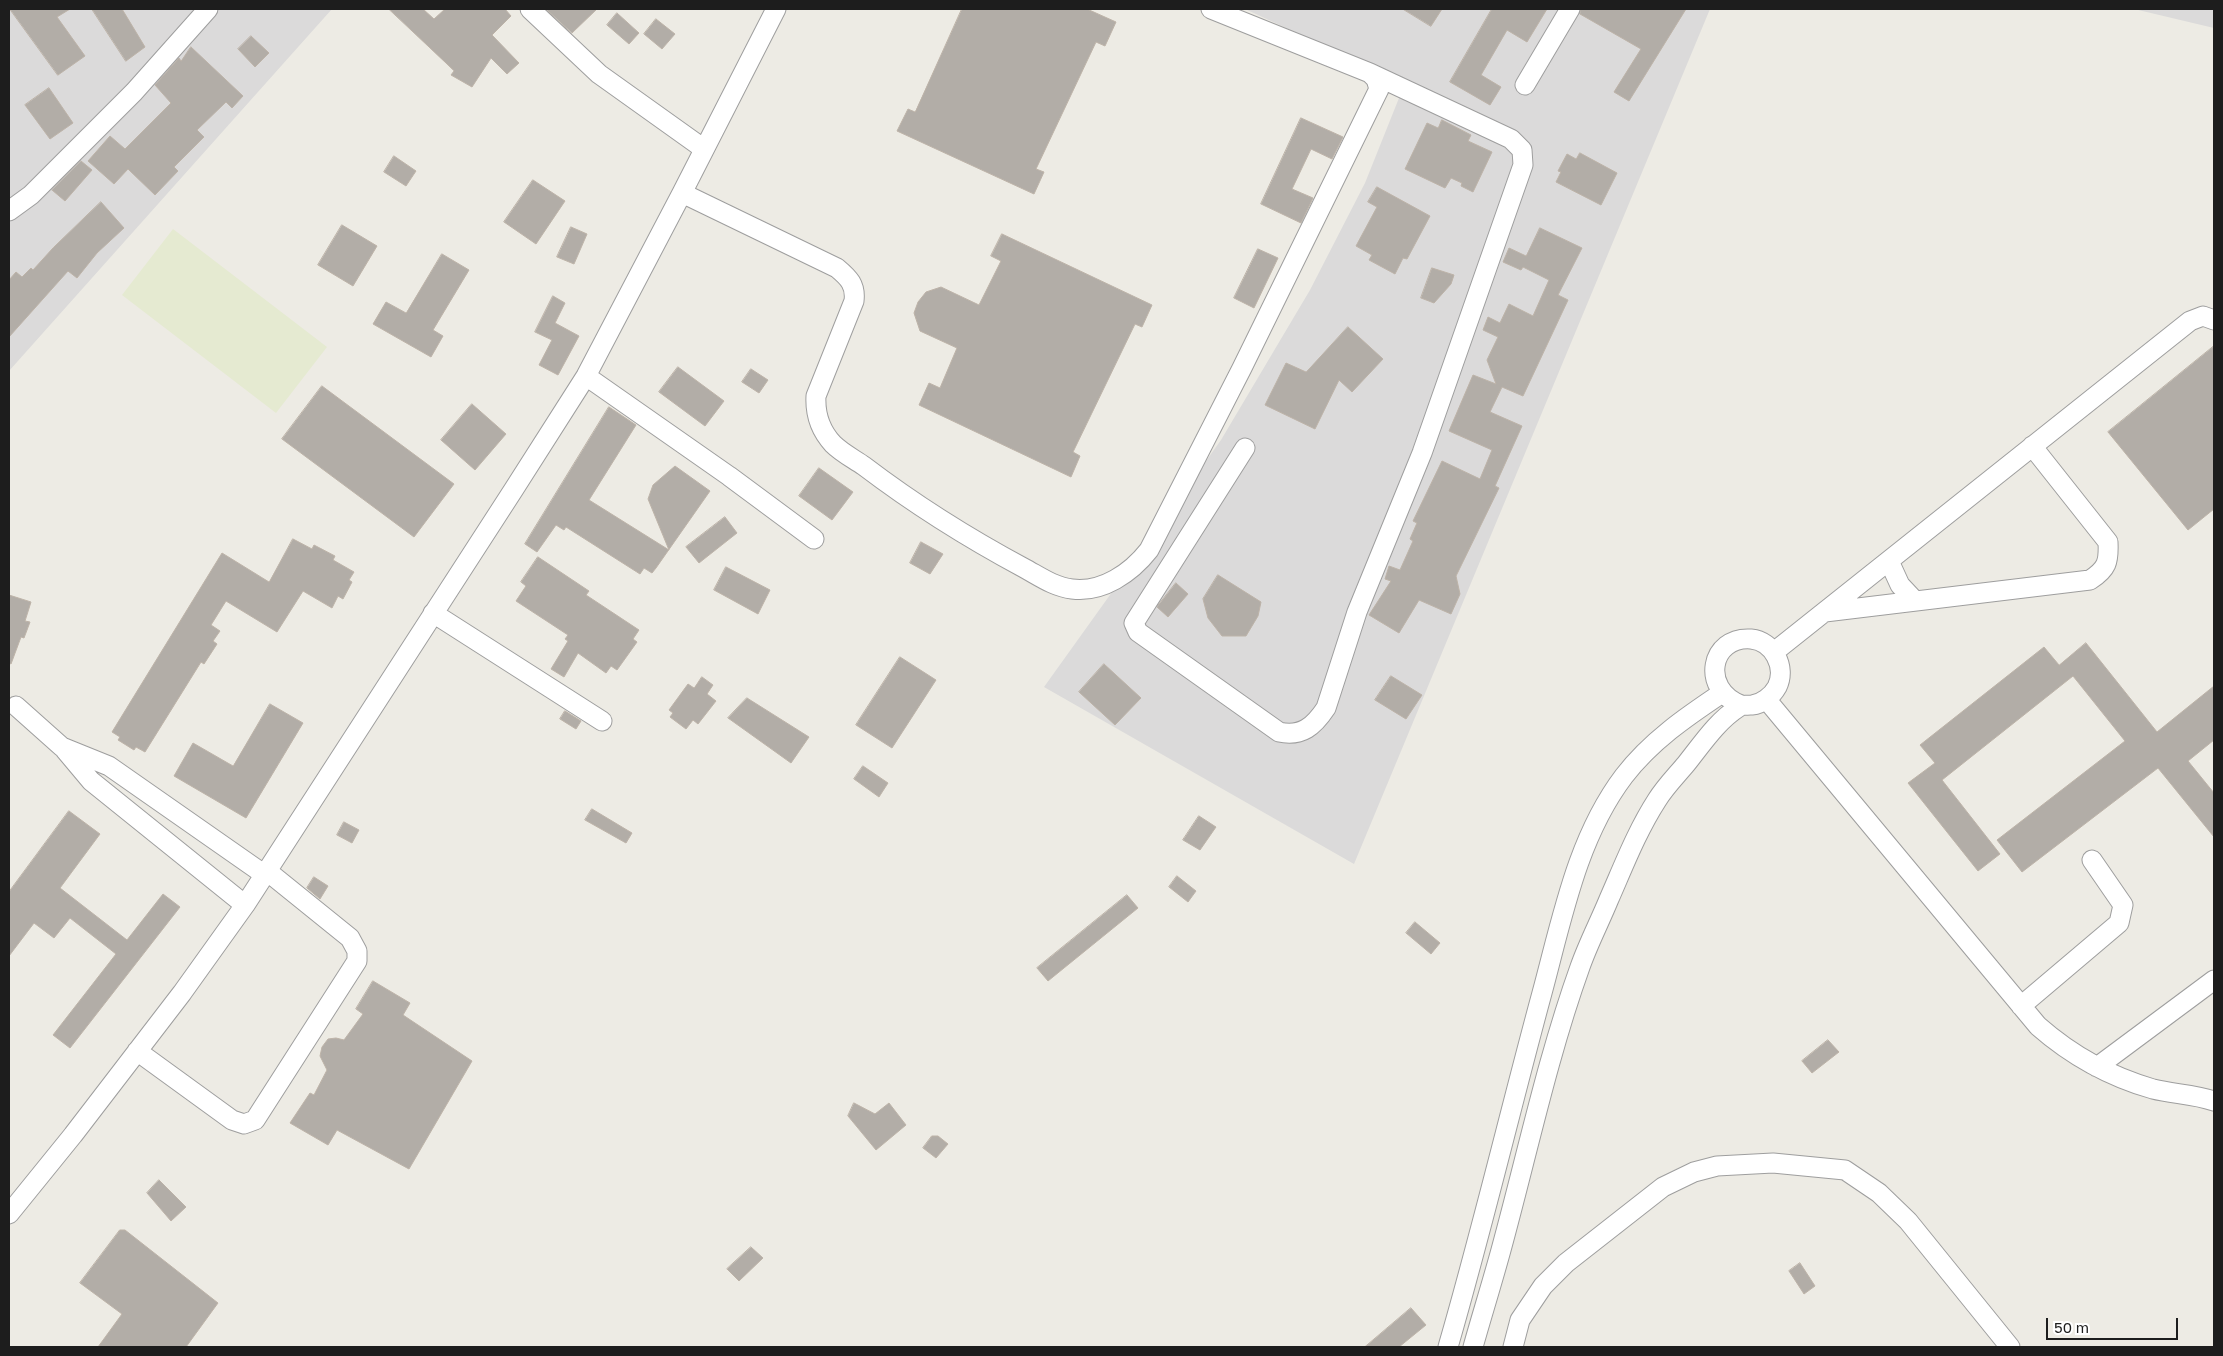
<!DOCTYPE html>
<html>
<head>
<meta charset="utf-8">
<style>
	body { margin:0 }
	#map { position:relative; width:2223px; height:1356px; overflow:hidden; background:#edebe4; font-family:"Golos Text",sans-serif }
	canvas { display:block }
	.frame { position:absolute; inset:0; border:10px solid #1d1d1d; pointer-events:none }
	.scale { position:absolute; left:2046px; top:1318px; width:132px; height:22px; box-sizing:border-box; border:2px solid #1d1d1d; border-top:0; padding-left:6px; font-size:15px; line-height:18px; white-space:nowrap; color:#1d1d1d; -webkit-text-stroke:4px #fff; paint-order:stroke }
</style>
</head>
<body>
<div id="map">
<canvas width="2223" height="1356"></canvas>
<div class="frame"></div>
<div class="scale">50 m</div>
</div>
<script>
const context = document.querySelector('canvas').getContext('2d');
context.lineJoin = 'round';
function paint(path, color) { context.fillStyle = color; context.fill(path, 'evenodd'); }
function stroke(path, color, width, dash) { context.strokeStyle = color; context.lineWidth = width; context.lineCap = dash ? 'butt' : 'round'; context.setLineDash(dash || []); context.stroke(path); }
paint(new Path2D(`
	M9,9H332L9,371Z
	M1245,9H1710L1354,864L1044,687L1221,440L1310,290L1365,183L1405,83Z
	M2134,9H2214V28Z`), '#dbdada');
paint(new Path2D(`
	M173,229L327,347L276,413L122,295Z`), '#e5ead1');
const building = new Path2D(`
	M10,9H70L57,17L85,56L58,75Z
	M92,9H122L145,47L126,61Z
	M389,9H423L434,19L445,9H505L511,16L492,35L519,63L507,74L491,58L472,87L451,75L454,71Z
	M546,9H597L572,33Z
	M962,9H1087L1116,22L1105,46L1096,42L1036,169L1044,172L1034,194L897,131L908,109L915,112Z
	M1403,9H1442L1431,26Z
	M1492,9H1547L1527,42L1507,30L1481,75L1501,87L1490,105L1450,82Z
	M1581,9H1686L1629,101L1614,92L1641,49L1580,14Z
	M617,13L639,33L629,44L607,25Z
	M656,19L675,34L662,49L644,34Z
	M251,36L269,53L255,67L238,49Z
	M191,47L243,96L232,108L226,102L197,130L204,137L174,167L178,171L155,195L128,169L114,184L88,161L110,136L125,149L171,103L155,85L179,58L181,61Z
	M49,88L73,123L50,139L25,105Z
	M1301,118L1343,137L1332,159L1311,149L1292,189L1313,198L1301,223L1261,204Z
	M1442,120L1471,135L1468,141L1492,152L1473,192L1461,186L1462,183L1451,178L1445,188L1405,169L1427,123L1438,128Z
	M1580,153L1617,173L1601,205L1556,182L1561,172L1558,171L1567,154L1576,159Z
	M394,156L416,171L406,186L384,172Z
	M81,161L92,170L65,201L52,190Z
	M533,180L565,201L536,244L504,222Z
	M1377,187L1430,216L1407,259L1403,258L1395,274L1369,260L1372,255L1356,246L1377,207L1368,202Z
	M101,202L124,228L97,253L77,278L68,271L9,337V280L16,272L22,277L31,268L33,270L53,248Z
	M342,225L377,246L353,286L318,265Z
	M571,227L587,234L574,264L557,257Z
	M1540,228L1582,248L1558,295L1568,300L1523,396L1502,387L1490,412L1522,426L1495,486L1499,488L1456,576L1460,594L1451,614L1419,600L1399,633L1369,615L1391,581L1385,579L1389,566L1400,570L1413,541L1410,539L1417,523L1413,521L1442,461L1480,479L1492,450L1449,431L1473,375L1496,384L1487,360L1498,337L1483,330L1488,317L1500,323L1509,304L1533,316L1549,280L1523,267L1521,270L1503,262L1509,248L1526,256Z
	M1002,234L1152,305L1142,327L1135,324L1073,452L1080,456L1071,477L919,405L929,383L940,388L957,348L920,331L914,313L918,302L926,292L941,287L979,305L1001,261L991,256Z
	M1258,249L1278,258L1254,308L1234,298Z
	M442,254L469,270L433,330L443,336L431,357L373,324L386,302L406,313Z
	M1432,268L1454,275L1451,284L1434,303L1421,298Z
	M553,296L565,303L555,323L579,336L558,375L539,365L552,340L535,332Z
	M1348,327L1383,359L1352,392L1339,380L1315,429L1265,405L1286,363L1306,372Z
	M2214,346V509L2188,530L2108,432Z
	M678,367L724,401L705,426L659,392Z
	M751,369L768,380L759,393L742,382Z
	M322,386L454,484L414,537L282,439Z
	M472,404L506,434L475,470L441,440Z
	M609,407L636,425L589,500L669,550L648,499L653,485L675,466L710,491L656,568L652,573L644,568L640,574L566,527L564,530L556,525L537,552L525,544Z
	M819,468L853,492L832,520L799,496Z
	M725,517L737,533L699,563L686,547Z
	M293,539L312,549L314,545L335,556L333,560L354,572L349,580L352,582L343,599L338,596L332,608L303,591L277,632L226,601L211,625L220,631L213,641L217,644L204,664L201,662L145,752L136,747L134,750L118,740L120,737L112,732L222,553L269,582Z
	M921,542L943,554L930,574L910,563Z
	M538,557L589,591L586,595L639,630L633,639L637,642L617,670L611,666L606,673L578,653L564,677L551,669L568,641L565,639L568,635L516,601L526,586L521,582Z
	M726,567L770,590L758,614L714,590Z
	M1218,575L1261,602L1258,616L1246,636H1222L1208,618L1203,599Z
	M1176,583L1188,594L1168,617L1157,607Z
	M9,595L31,602L25,621L30,622L24,638L21,637L11,664L9,663Z
	M2086,643L2157,732L2214,686V740L2188,761L2214,793V837L2158,768L2022,872L1997,840L2125,741L2073,676L1942,780L2000,854L1978,871L1908,783L1935,763L1920,745L2044,647L2059,665Z
	M900,657L936,680L892,748L856,725Z
	M1104,664L1141,698L1115,725L1079,692Z
	M1391,676L1422,695L1406,719L1375,700Z
	M702,677L713,685L707,694L716,701L698,724L693,720L686,729L670,717L673,713L669,710L688,684L694,688Z
	M747,698L809,737L791,763L728,718Z
	M270,704L303,723L246,818L174,776L193,743L233,766Z
	M565,711L581,721L576,729L560,719Z
	M863,766L888,783L879,797L854,779Z
	M592,809L632,833L626,843L585,820Z
	M69,811L100,834L60,888L127,940L163,894L180,907L70,1048L53,1035L116,954L70,918L54,938L34,923L9,956V892Z
	M1199,816L1216,827L1200,850L1183,840Z
	M344,822L359,830L352,843L337,835Z
	M1177,876L1196,891L1188,902L1169,887Z
	M314,877L328,886L320,899L307,888Z
	M1127,895L1138,908L1048,981L1037,968Z
	M1415,922L1440,943L1431,954L1406,933Z
	M373,981L410,1003L403,1015L472,1061L409,1169L337,1130L328,1145L290,1123L310,1093L314,1095L327,1070L320,1056L322,1047L328,1039L336,1038L344,1040L363,1014L356,1009Z
	M1828,1040L1839,1052L1812,1073L1802,1061Z
	M854,1103L875,1114L889,1103L906,1125L876,1150L848,1116Z
	M932,1136H938L948,1144L936,1158L923,1148Z
	M159,1180L186,1207L171,1221L147,1193Z
	M120,1230H125L218,1303L186,1347H98L122,1314L80,1283Z
	M751,1247L763,1258L739,1281L727,1269Z
	M1800,1263L1815,1286L1804,1294L1789,1271Z
	M1411,1308L1426,1325L1399,1347H1365Z`);
paint(building, '#b2ada7');
stroke(building, '#bdb3a8', 1);
const minor = new Path2D(`
	M530,9L599,74L704,149
	M1525,85L1570,9
	M682,193L837,268C849,278 856,285 854,301L816,396C815,414 820,430 833,444C842,453 854,459 864,466C914,504 968,538 1024,568C1039,576 1054,587 1072,589C1102,593 1131,573 1149,550L1242,368L1379,89L1376,79L1370,73L1211,9
	M9,211L31,195L134,92L208,9
	M586,376L729,476L814,539
	M1245,448L1134,623L1138,632L1279,732C1302,737 1314,726 1326,708L1357,612L1422,453L1523,165L1522,150L1511,139L1370,73
	M1889,561L1900,585L1915,601
	M1825,612L2090,580C2107,569 2109,562 2108,542L2032,446
	M433,613L602,721
	M1774,652L2190,321L2203,316L2214,320
	M1766,699L2038,1026C2071,1055 2111,1077 2153,1089C2173,1094 2194,1094 2214,1101
	M16,706L62,747L109,766L265,875
	M65,750L91,781L245,905
	M2021,1006L2119,923L2123,905L2092,860
	M137,1051L232,1120L244,1124L255,1120L357,961V951L350,938L267,871
	M2097,1067L2214,980
	M9,1214L73,1135L182,993L245,905L514,489L586,376L682,193L776,9
	M1448,1347C1482,1230 1510,1111 1542,993C1562,919 1577,838 1624,776C1651,741 1686,717 1722,693
	M1473,1347C1482,1315 1492,1283 1501,1250C1527,1155 1547,1059 1580,967C1588,944 1600,921 1609,899C1624,865 1637,831 1657,800C1665,787 1676,776 1686,764C1702,744 1717,721 1739,707C1743,704 1746,706 1752,705C1762,704 1772,696 1777,687C1787,667 1773,641 1751,639C1710,636 1700,689 1741,705
	M1513,1347L1520,1320L1543,1286L1566,1263L1663,1187L1694,1172L1717,1166L1773,1163L1845,1170L1879,1193L1908,1221L2010,1347`);
stroke(minor, '#9e9e9e', 21);
stroke(minor, '#fff', 19);
</script>
</body>
</html>
